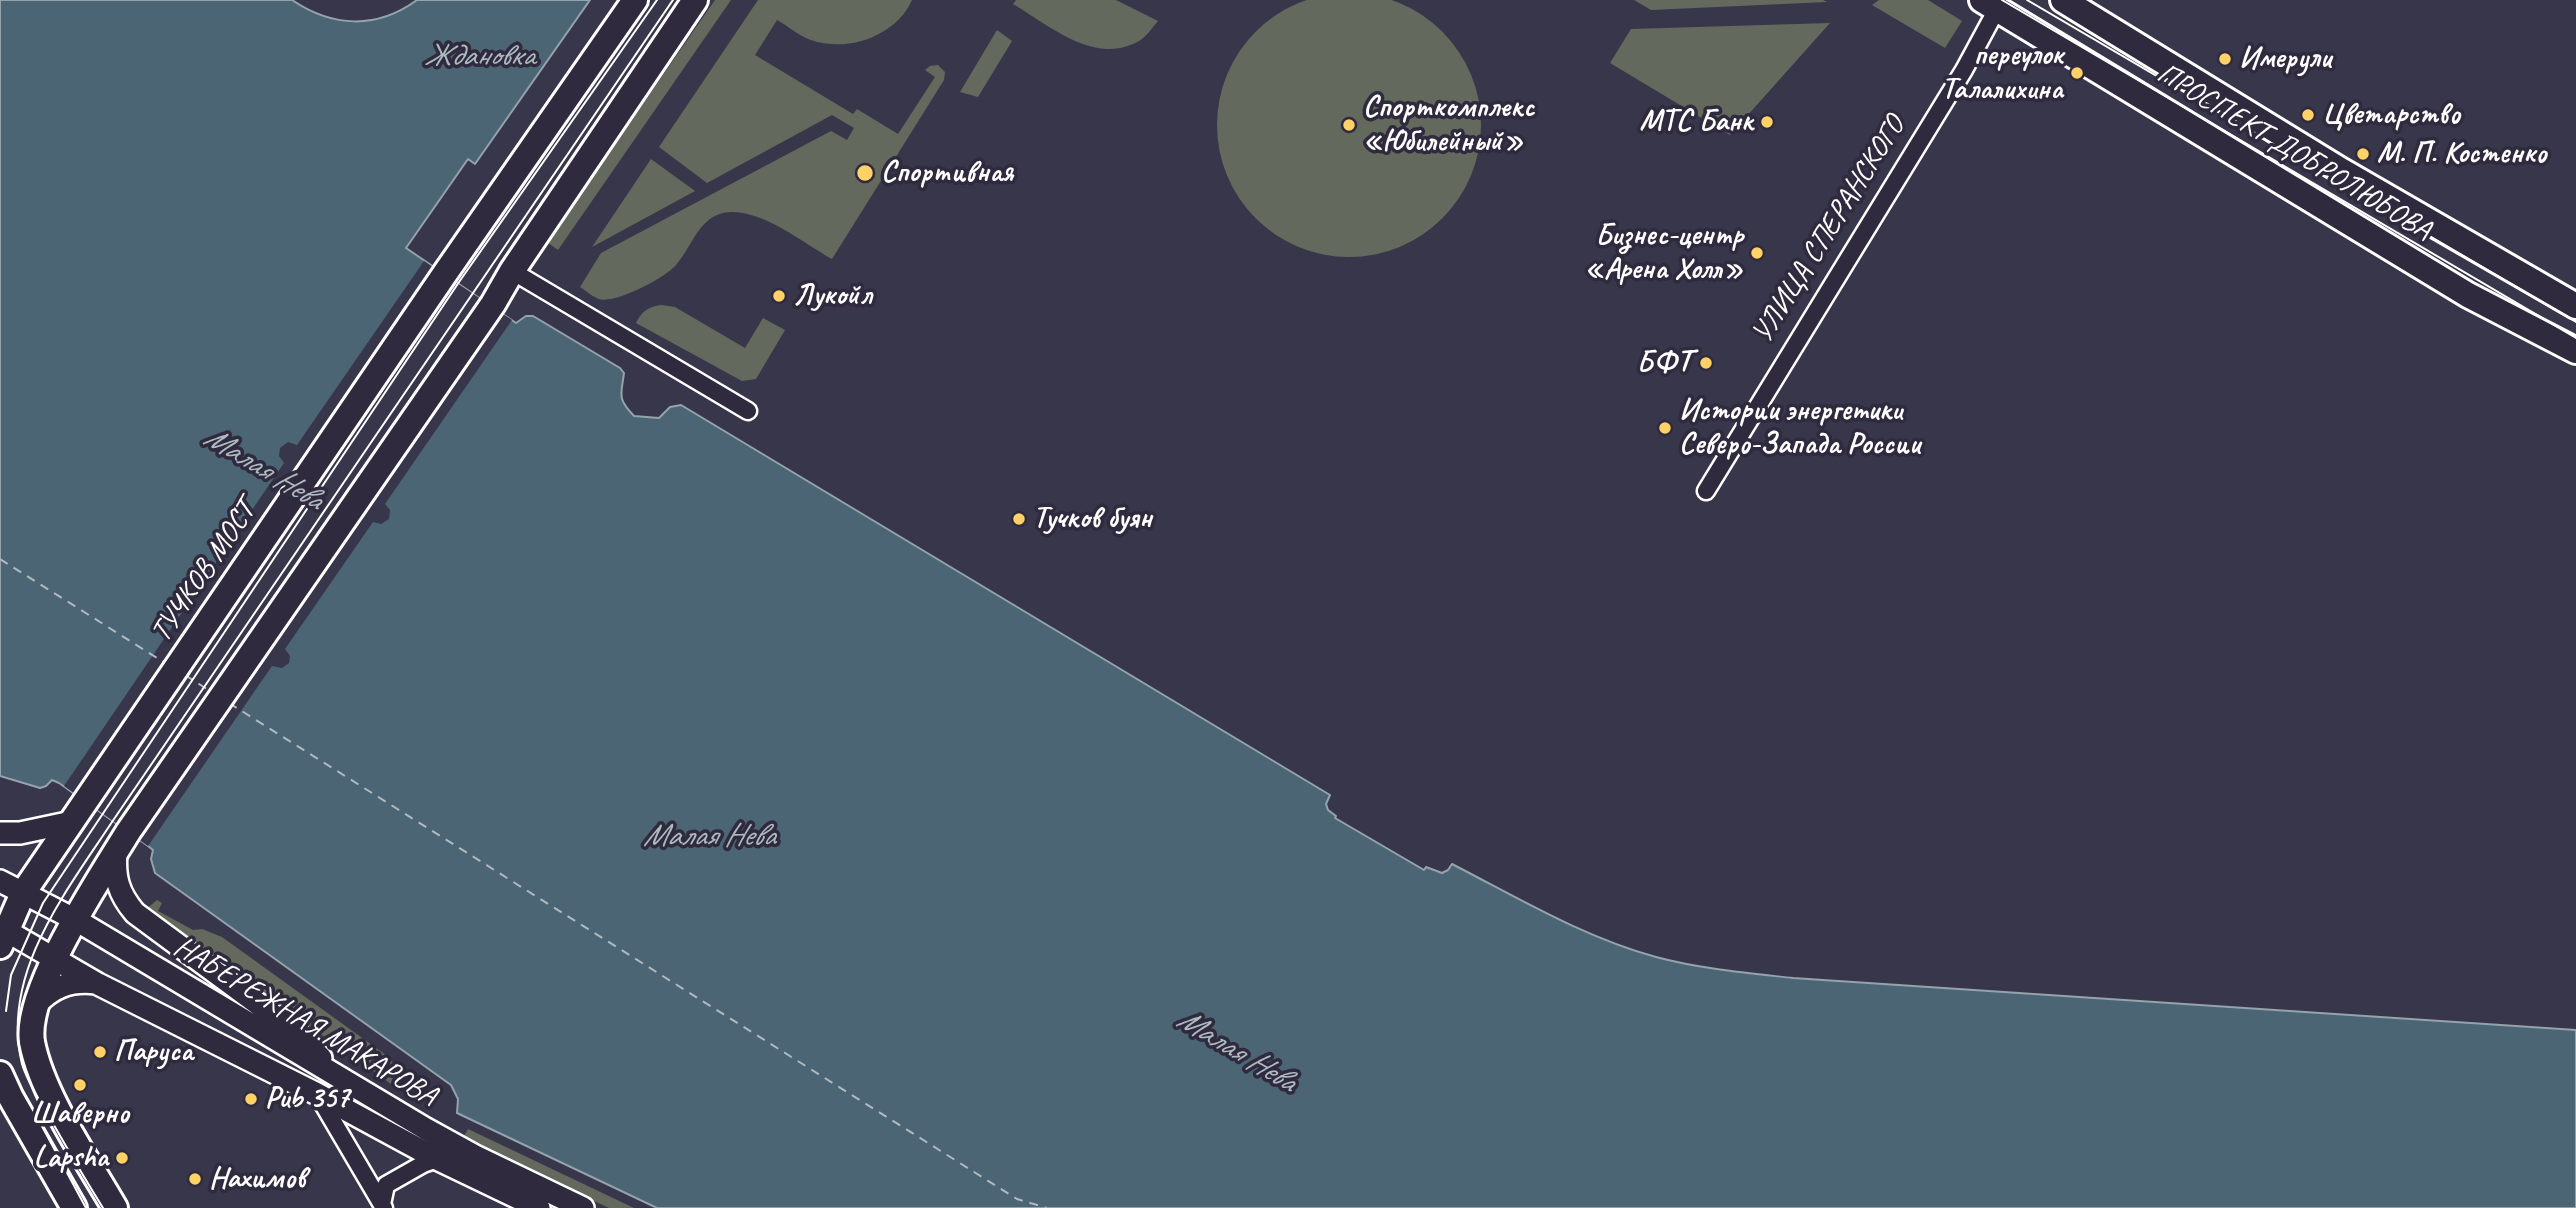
<!DOCTYPE html>
<html>
<head>
<meta charset="utf-8">
<style>
	body { margin:0 }
	canvas { display:block; background:#38364a }
</style>
</head>
<body>
<canvas width="2576" height="1208"></canvas>
<script>
const context = document.querySelector('canvas').getContext('2d');
context.lineJoin = 'round';
function paint(path, color) { context.fillStyle = color; context.fill(path, 'evenodd'); }
function stroke(path, color, width, dash) { context.strokeStyle = color; context.lineWidth = width; context.lineCap = dash ? 'butt' : 'round'; context.setLineDash(dash || []); context.stroke(path); }
function write(font, color, halo, rows, align = 'center') {
  context.font = font + ' Caveat,sans-serif'; context.lineWidth = 7; context.setLineDash([]); context.textBaseline = 'middle'; context.strokeStyle = halo; context.fillStyle = color; for (const [text, x, y, turn = 0] of rows) {
    context.save(); context.translate(x, y); context.rotate((+turn || 0) * Math.PI / 180); context.textAlign = isNaN(turn) ? turn : align; if (halo) context.strokeText(text, 0, 0); context.fillText(text, 0, 0); context.restore();
  }
}
paint(new Path2D(`
	M1217 125a132 132 0 1 1 264 0a132 132 0 1 1-264 0Z
	M715,0H731L558,250L547,242Z
	M758,0H912C896,36 848,53 811,40C799,36 788,26 777,20L755,55L853,114L857,109L898,134L935,77L925,70L930,66L938,65L945,72L944,80L832,259C801,242 767,212 731,212C699,213 693,246 676,265C665,278 615,304 599,299C593,297 586,291 580,287L601,253L831,131L847,140L854,128L832,115L707,183L659,147Z
	M1016,0H1116L1158,21C1152,28 1146,37 1139,41C1095,66 1050,26 1013,4Z
	M1634,0H1823L1827,2L1651,10Z
	M1879,0H1928L1962,21L1945,48L1872,5Z
	M1830,23L1730,135L1610,63L1631,29Z
	M997,30L1012,41L978,97L960,92Z
	M651,159L695,191L592,247Z
	M661,305L675,307L745,348L763,318L785,330L756,379L742,381L636,323C642,311 648,307 661,305Z
	M157,900L162,903L158,911L193,930L202,929L222,937L390,1058L398,1073L394,1086L145,910Z
	M468,1129L634,1208H609L480,1147L464,1136Z`), '#63695c');
const water = new Path2D(`
	M0,0H292C332,27 376,30 417,0H590L475,164L468,159L406,248L516,323L526,316H533L620,368L624,373C621,396 617,398 634,416L659,418L670,407L681,405L1330,795L1326,804L1328,810L1336,816L1335,818L1424,870L1426,867L1442,873L1448,870L1452,864C1518,898 1585,938 1656,957C1701,969 1747,973 1793,978L2576,1030V1208H657L457,1113L458,1099L451,1085L155,873L151,859L153,850L148,846L59,783L52,780L46,786L40,788L0,776Z`);
paint(water, '#4c6575');
stroke(water, '#94a3ac', 2);
paint(new Path2D(`
	M424,261L512,320L385,504L390,510L389,519L381,524L373,522L285,649L290,656L289,663L282,668L272,666L148,846L64,786L185,608L181,600L182,592L189,587L198,589L284,463L279,456L280,448L288,442L297,445Z`), '#38364a');
stroke(new Path2D(`
	M0,559L165,663
	M185,675L210,691
	M229,703L1017,1199L1047,1208`), '#aebac1', 2, [9, 7]);
const minor = new Path2D(`
	M512,271L748,411
	M1706,491L1964,70L1997,9
	M317,1094L384,1208
	M382,1204L386,1185L423,1164L437,1159`);
const secondary = new Path2D(`
	M0,833H20L72,822
	M116,852C114,877 118,893 135,913L296,1032L321,1058
	M0,881L76,920L426,1129L475,1156L583,1208
	M0,927L98,984L317,1094L437,1159L539,1208
	M35,1006C52,987 70,980 96,983`);
const primary = new Path2D(`
	M1982,0L2468,295L2576,351
	M2063,0L2342,171L2576,306
	M0,946L23,893L446,272L635,0
	M0,1074L11,1098L74,1208
	M115,1208C88,1161 42,1095 32,1042C24,991 100,878 128,832L493,304L512,271L695,0`);
stroke(minor, '#fff', 21);
stroke(secondary, '#fff', 26);
stroke(primary, '#fff', 30);
stroke(minor, '#2f2a3d', 16);
stroke(secondary, '#2f2a3d', 21);
stroke(primary, '#2f2a3d', 24);
stroke(new Path2D(`
	M2002,0L2576,338
	M2027,0L2576,322
	M6,1011L11,975L43,903L459,282L657,0
	M22,1089L86,1208
	M103,1208C85,1179 68,1150 51,1120C41,1102 28,1084 22,1064C0,974 66,892 112,822L673,0`), '#fff', 2);
for (const [x, y, r, color] of [
	[2225,59,7,"#ffd166"],
	[2077,73,7,"#ffd166"],
	[2308,115,7,"#ffd166"],
	[1767,122,7,"#ffd166"],
	[1349,125,7,"#ffd166"],
	[2363,154,7,"#ffd166"],
	[865,173,9,"#ffd166"],
	[1757,253,7,"#ffd166"],
	[779,296,7,"#ffd166"],
	[1706,363,7,"#ffd166"],
	[1665,428,7,"#ffd166"],
	[1019,519,7,"#ffd166"],
	[100,1052,7,"#ffd166"],
	[80,1085,7,"#ffd166"],
	[251,1099,7,"#ffd166"],
	[122,1158,7,"#ffd166"],
	[195,1179,7,"#ffd166"]
]) { const dot = new Path2D(); dot.arc(x, y, r, 0, 2 * Math.PI); context.fillStyle = color; context.fill(dot); stroke(dot, '#2f2a3d', 2.5); }
write('bold 30px', '#fff', '#2f2a3d', [
	["переулок",2063,56,"right"],
	["Талалихина",2063,90,"right"],
	["Имерули",2239,59],
	["Спорткомплекс",1363,108],
	["«Юбилейный»",1363,142],
	["Цветарство",2322,115],
	["МТС Банк",1753,122,"right"],
	["М. П. Костенко",2377,154],
	["Спортивная",881,173],
	["Бизнес-центр",1743,236,"right"],
	["«Арена Холл»",1743,270,"right"],
	["Лукойл",793,296],
	["БФТ",1692,363,"right"],
	["Истории энергетики",1679,411],
	["Северо-Запада России",1679,445],
	["Тучков буян",1033,519],
	["Паруса",114,1052],
	["Pub 357",265,1099],
	["Шаверно",80,1114,"center"],
	["Lapsha",108,1158,"right"],
	["Нахимов",209,1179]
], 'left');
write('30px', '#fff', '#2f2a3d', [
	["ПРОСПЕКТ ДОБРОЛЮБОВА",2294,152,31],
	["УЛИЦА СПЕРАНСКОГО",1829,230,-58],
	["ТУЧКОВ МОСТ",204,572,-56],
	["НАБЕРЕЖНАЯ МАКАРОВА",305,1022,31]
]);
write('italic 32px', '#aebac1', '#2f2a3d', [
	["Ждановка",479,57],
	["Малая Нева",263,469,31],
	["Малая Нева",709,837],
	["Малая Нева",1236,1051,31]
]);
</script>
</body>
</html>
